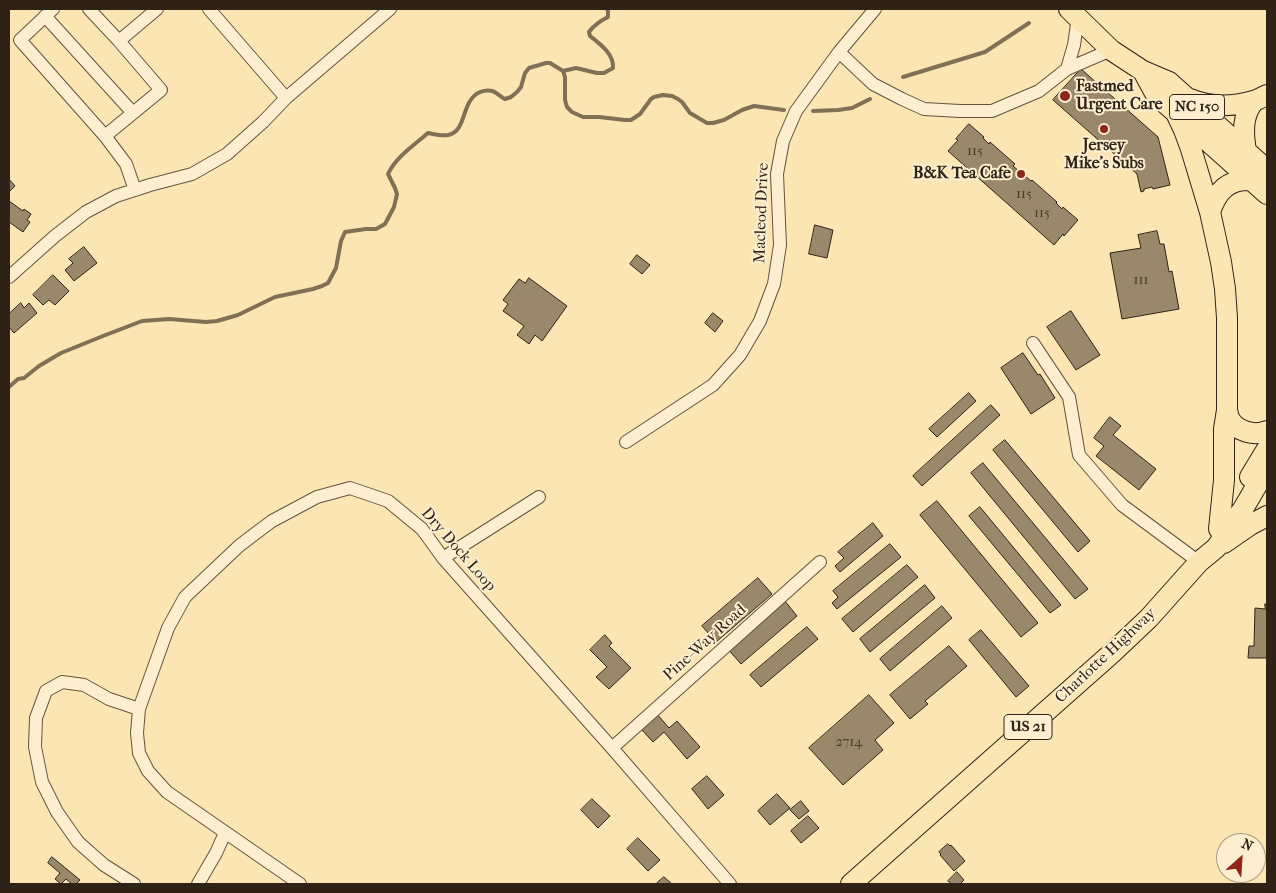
<!DOCTYPE html>
<html>
<head>
<meta charset="utf-8">
<style>
	body { margin:0 }
	#map { position:relative; width:1276px; height:893px; overflow:hidden; background:#fbe5b3; font-family:"IM FELL French Canon",serif }
	canvas { display:block }
	.frame { position:absolute; inset:0; border:10px solid #2f2318; pointer-events:none }
	.north { position:absolute; left:1216px; top:833px; width:50px; height:50px; box-sizing:border-box; background:#fceece; border:1px solid #aa9d85; border-radius:50%; rotate:26deg; font-size:14px; font-weight:700; line-height:20px; text-align:center; color:#2f2318 }
	.north::after { content:''; display:block; margin:auto; width:18px; height:22px; background:#8f2418; clip-path:polygon(50% 0,100% 100%,50% 72%,0 100%) }
</style>
</head>
<body>
<div id="map">
<canvas width="1276" height="893"></canvas>
<div class="frame"></div>
<div class="north">N</div>
</div>
<script>
const context = document.querySelector('canvas').getContext('2d');
context.lineJoin = 'round';
function stroke(path, color, width, dash) { context.strokeStyle = color; context.lineWidth = width; context.lineCap = dash ? 'butt' : 'round'; context.setLineDash(dash || []); context.stroke(path); }
function paint(path, color) { context.fillStyle = color; context.fill(path, 'evenodd'); }
function write(font, color, halo, rows, align = 'center') {
  context.font = font + ' "IM FELL French Canon",serif'; context.lineWidth = 4; context.setLineDash([]); context.textBaseline = 'middle'; context.strokeStyle = halo; context.fillStyle = color; for (const [text, x, y, turn = 0] of rows) {
    context.save(); context.translate(x, y); context.rotate((+turn || 0) * Math.PI / 180); context.textAlign = isNaN(turn) ? turn : align; if (halo) context.strokeText(text, 0, 0); context.fillText(text, 0, 0); context.restore();
  }
}
stroke(new Path2D(`
	M563,71L576,68L597,73H604L613,68C614,54 600,44 590,36L589,32C594,25 600,21 608,17V11L607,9
	M903,77L985,52L1029,23
	M813,111L838,110L852,108L870,99
	M9,387L18,379L24,378L39,366L61,353L103,336L142,321L169,319L206,322L217,321L238,315L275,297L313,289L322,286L328,283L336,268L341,241L345,232L366,229H376L385,224L394,207L397,194L395,188L388,174C396,157 414,145 428,133C434,134 442,136 448,135C468,131 460,101 480,92C483,91 488,90 492,91C496,92 501,97 505,99L511,97L517,92L521,87L525,73L529,68L546,63H550L563,71L565,77V100L567,107L572,112L583,117H599L625,120H631L640,114L651,99L654,97L663,95L672,96L678,99L682,102L690,113L707,123H713L724,120L742,110L754,106L784,110`), '#807055', 4);
const building = new Path2D(`
	M1081,69L1158,137L1170,185L1153,189L1152,187L1144,189V191L1141,192L1137,174L1053,100Z
	M969,124L984,137L983,138L989,144L990,142L1015,164L1013,166L1031,181L1032,180L1057,202L1056,203L1062,209L1063,207L1078,220L1064,236L1063,234L1054,245L948,151L958,140L956,139Z
	M9,179L15,186L9,192Z
	M9,201L23,211L24,209L31,214L27,220L30,222L23,232L9,222Z
	M815,225L833,230L827,258L809,254Z
	M1157,231L1160,244H1164L1169,272L1172,271L1179,309L1122,319L1110,253L1141,248L1138,235Z
	M84,247L97,263L74,281L65,270L73,263L69,259Z
	M637,255L650,265L642,274L630,264Z
	M53,275L69,291L55,305L49,300L43,305L33,295Z
	M529,278L567,306L542,341L535,335L529,344L517,335L524,326L503,311L508,304L503,300L519,279L525,283Z
	M21,303L24,308L29,303L37,313L14,333L9,327V314Z
	M1071,311L1100,355L1076,370L1047,327Z
	M713,313L723,321L715,332L705,323Z
	M1023,353L1038,375L1040,374L1055,398L1031,414L1001,368Z
	M969,393L976,401L937,437L929,429Z
	M991,405L1000,415L922,486L913,476Z
	M1110,417L1121,426L1113,435L1156,469L1139,490L1096,456L1104,446L1094,438Z
	M1005,440L1090,541L1078,552L993,450Z
	M983,463L1088,589L1075,599L971,473Z
	M937,501L1038,623L1021,637L920,515Z
	M980,507L1061,605L1050,613L969,516Z
	M873,523L883,536L840,572L835,566L844,558L838,552Z
	M890,544L901,557L837,609L832,603L838,597L833,591Z
	M907,565L918,577L853,632L842,619Z
	M758,578L772,594L716,642L702,626Z
	M925,585L935,598L870,652L860,639Z
	M784,600L797,616L741,664L727,648Z
	M1265,604H1267V658H1248L1249,646H1254L1255,608L1265,609Z
	M942,606L952,618L890,671L880,659Z
	M807,627L818,639L761,687L750,675Z
	M981,630L1029,686L1016,697L969,640Z
	M605,635L612,643L609,646L631,668L609,689L596,677L607,667L590,650Z
	M949,646L967,666L925,701L928,704L910,719L890,695Z
	M869,695L894,723L875,740L883,750L843,785L809,748Z
	M657,714L669,728L677,721L700,747L687,759L664,732L653,742L641,729Z
	M707,776L724,795L708,809L692,789Z
	M777,794L790,808L770,825L758,811Z
	M592,799L610,816L598,828L581,810Z
	M801,801L809,811L799,819L790,810Z
	M808,816L819,828L801,843L791,831Z
	M638,838L660,860L648,871L627,849Z
	M948,844L950,846L951,845L965,861L954,871L940,855L941,854L939,852Z
	M52,857L80,880L76,884H72L66,879L61,884L55,879L60,873L48,863Z
	M957,872L964,880L960,884H952L948,881Z
	M664,877L672,884H656Z`);
paint(building, '#998869');
stroke(building, '#2f2318', 1);
const street = new Path2D(`
	M53,9L20,40L105,136
	M89,9L119,41
	M209,9L286,98
	M45,16L133,113
	M839,52L873,84L902,99L924,109L960,111H992L1039,91L1067,69L1111,50
	M1067,69L1074,45L1078,17
	M135,190L126,164L105,136L161,90L119,41L157,9
	M9,277L55,236L86,212L116,196L150,185L192,174L227,154L263,122L286,98L390,9
	M1033,343L1069,397L1079,455L1122,505L1199,562
	M626,442L713,385L740,355L760,321L774,284L780,245L777,174L783,141L796,111L839,52L875,9
	M443,558L539,497
	M612,748L820,562
	M134,884L104,865L78,842L57,812L42,782L35,747L36,718L46,691L62,682L84,685L109,699L139,709
	M198,884L216,853L225,833
	M300,884L167,792L148,771L139,753L137,733L139,709L168,628L185,597L239,546L252,536L272,521L317,497L350,488L388,501L422,529L443,558L612,748L730,884`);
const primary = new Path2D(`
	M1069,9L1111,50L1143,71L1169,82L1267,170
	M1143,71L1156,95L1267,194
	M1190,99C1209,107 1232,107 1253,101C1258,100 1262,97 1267,95
	M1176,113L1184,130L1191,149L1210,212L1221,262L1225,289L1227,318V410L1224,429V480L1219,529
	M1246,151C1243,133 1242,115 1254,101
	M1210,212C1217,191 1228,179 1251,180
	M1227,410C1228,413 1228,416 1229,418C1236,432 1255,436 1267,431
	M1250,477L1267,449
	M1224,543L1250,525L1267,516
	M851,884L1112,653L1149,618L1199,562L1216,548L1243,509L1267,468`);
stroke(street, '#62543f', 14);
stroke(primary, '#2f2318', 22);
stroke(street, '#fceece', 12);
stroke(primary, '#fbe5b3', 20);
for (const [x, y, r, color] of [
	[1065,96,6,"#8f2418"],
	[1104,129,5,"#8f2418"],
	[1021,174,5,"#8f2418"]
]) { const dot = new Path2D(); dot.arc(x, y, r, 0, 2 * Math.PI); context.fillStyle = color; context.fill(dot); stroke(dot, '#fceece', 2); }
write('14px', '#4a3c2c', null, [
	["115",975,152],
	["115",1024,195],
	["115",1042,214],
	["111",1141,281],
	["2714",849,743]
]);
for (const [x, y, w] of [
	[1197,107,55],
	[1028,727,48]
]) { const box = new Path2D(); box.roundRect(x - w / 2, y - 12.5, w, 25, 4); context.fillStyle = '#fceece'; context.fill(box); stroke(box, '#2f2318', 1); }
write('bold 15px', '#2f2318', null, [
	["NC 150",1197,107],
	["US 21",1028,727]
]);
write('bold 16px', '#2f2318', '#fceece', [
	["Fastmed",1076,87],
	["Urgent Care",1076,105],
	["Jersey",1104,146,"center"],
	["Mike's Subs",1104,164,"center"],
	["B&K Tea Cafe",1011,174,"right"]
], 'left');
write('16px', '#2f2318', '#fceece', [
	["Macleod Drive",762,213,-88],
	["Dry Dock Loop",458,550,49],
	["Pine-Way Road",705,643,-42],
	["Charlotte Highway",1106,656,-43]
]);
</script>
</body>
</html>
